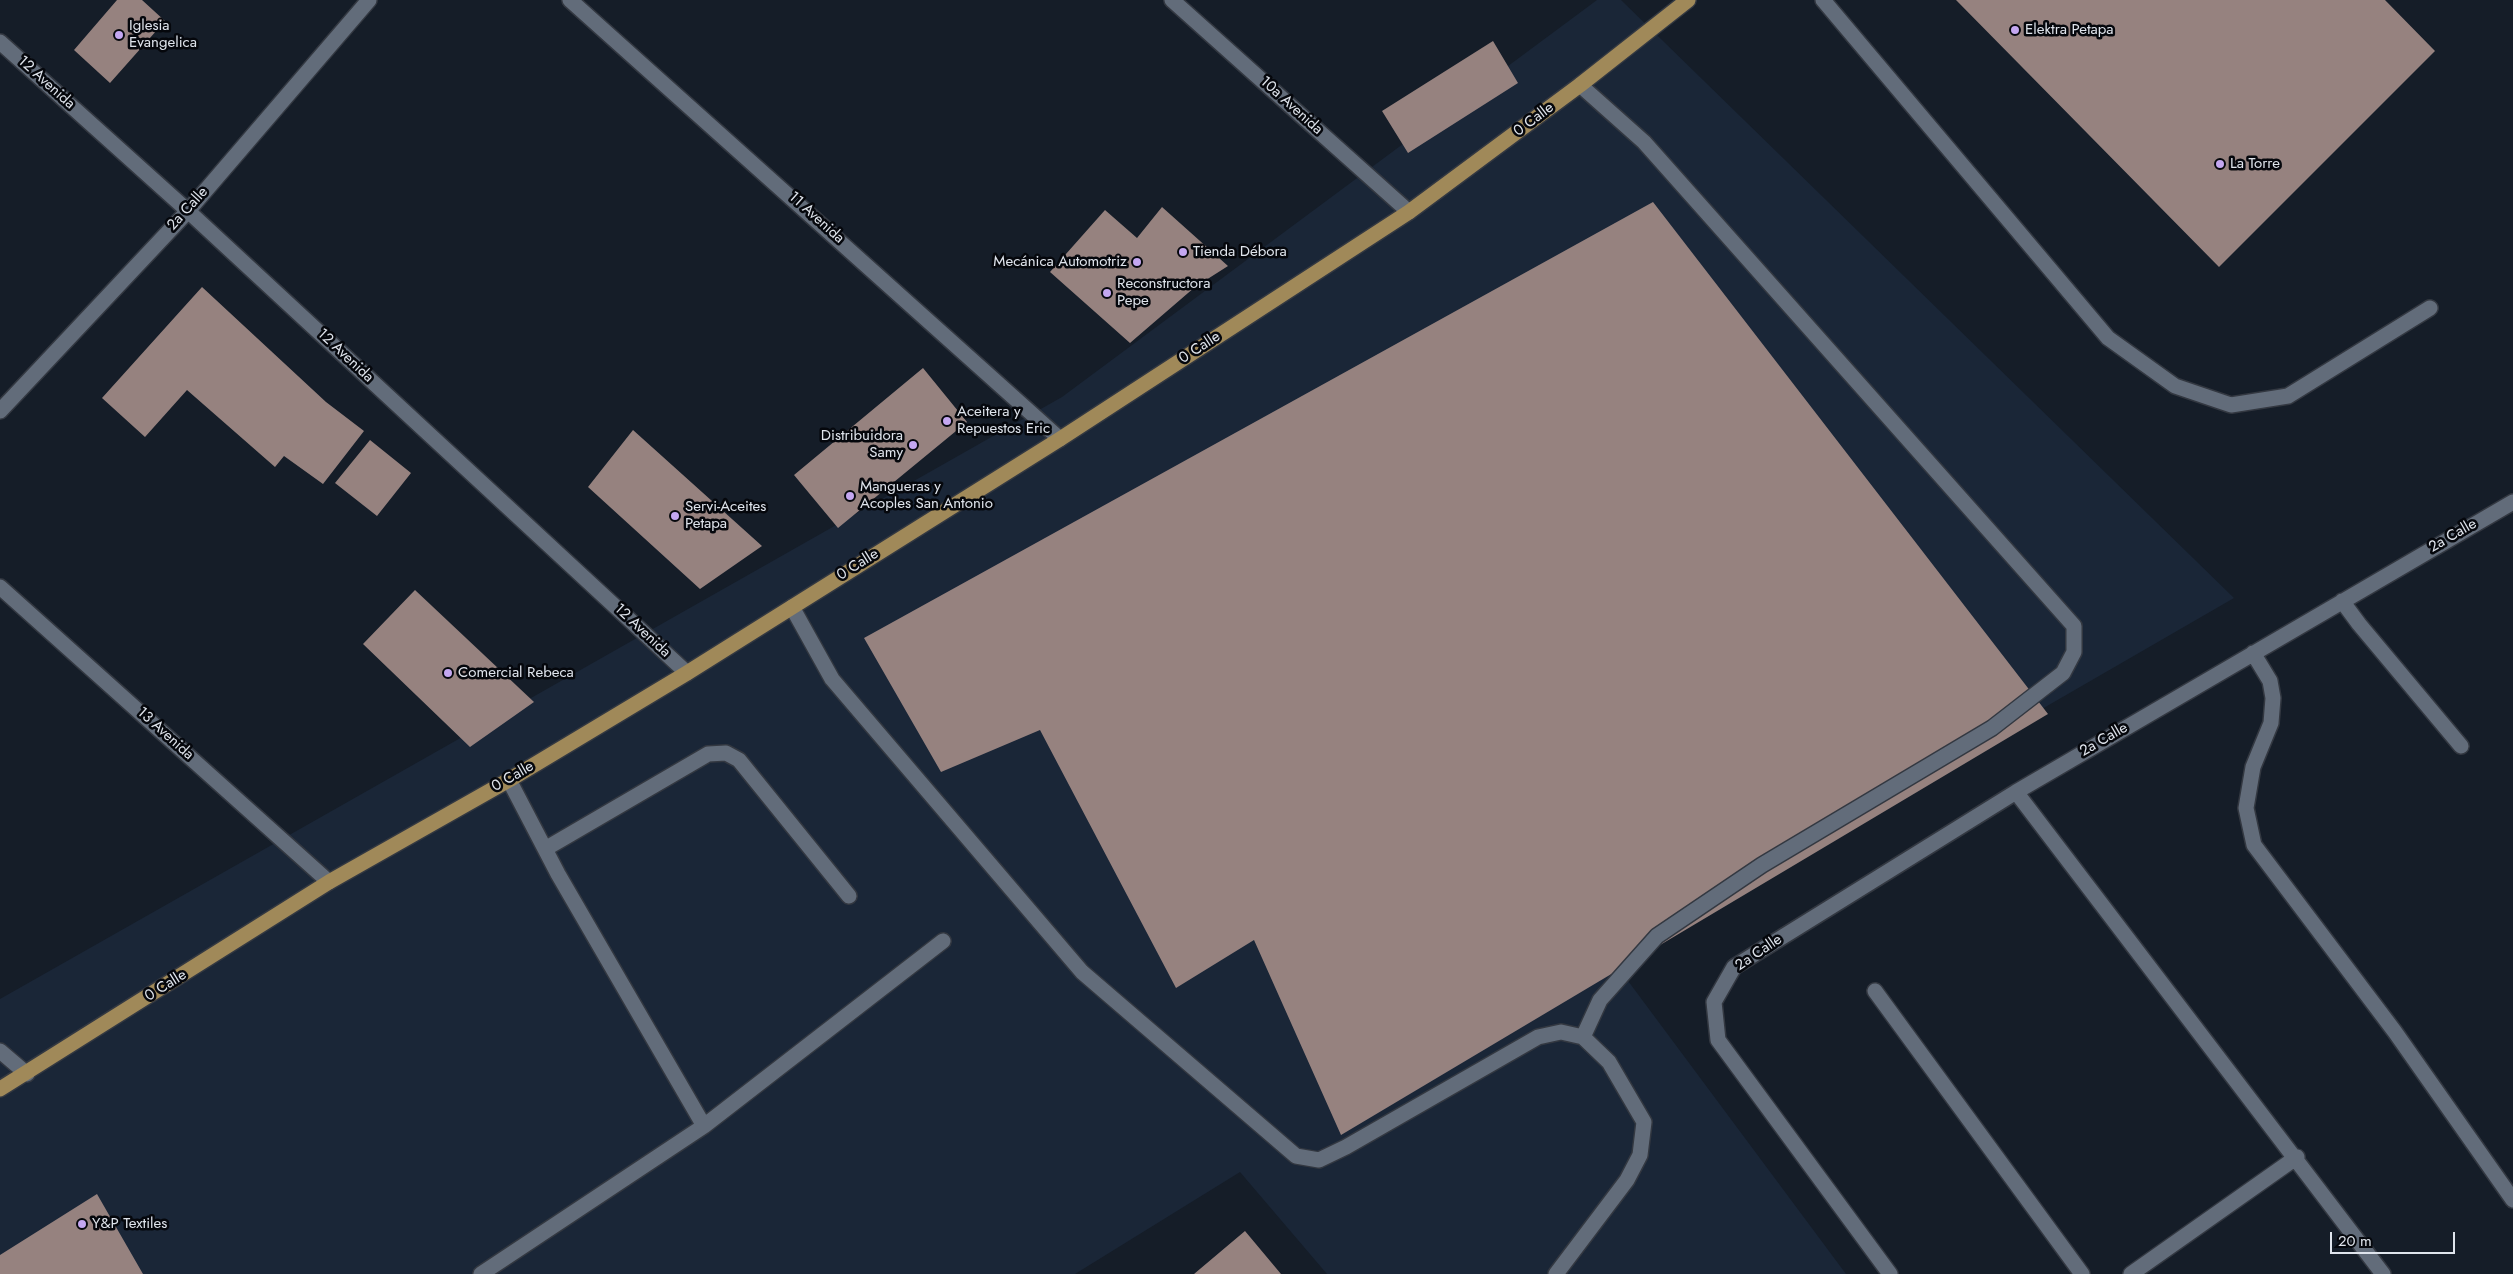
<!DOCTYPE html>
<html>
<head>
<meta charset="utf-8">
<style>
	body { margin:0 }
	#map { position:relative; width:2513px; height:1274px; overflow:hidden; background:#151d28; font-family:Jost,sans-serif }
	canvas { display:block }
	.scale { position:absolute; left:2330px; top:1232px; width:125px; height:22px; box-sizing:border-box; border:2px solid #dfe4ec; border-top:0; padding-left:6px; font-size:15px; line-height:18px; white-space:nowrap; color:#dfe4ec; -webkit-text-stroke:4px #05070c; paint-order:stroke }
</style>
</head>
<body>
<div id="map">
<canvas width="2513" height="1274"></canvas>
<div class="scale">20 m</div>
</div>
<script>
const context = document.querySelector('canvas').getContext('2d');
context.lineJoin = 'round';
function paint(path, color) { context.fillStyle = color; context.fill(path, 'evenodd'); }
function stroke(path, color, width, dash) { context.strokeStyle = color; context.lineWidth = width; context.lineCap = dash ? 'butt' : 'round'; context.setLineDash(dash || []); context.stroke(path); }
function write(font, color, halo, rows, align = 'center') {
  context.font = font + ' Jost,sans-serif'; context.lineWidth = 5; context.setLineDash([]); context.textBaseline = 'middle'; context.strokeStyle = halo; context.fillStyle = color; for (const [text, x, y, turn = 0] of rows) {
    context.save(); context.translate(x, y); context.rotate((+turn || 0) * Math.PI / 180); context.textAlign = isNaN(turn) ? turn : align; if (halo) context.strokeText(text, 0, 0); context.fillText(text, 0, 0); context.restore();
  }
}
paint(new Path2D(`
	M1597,0H1621L2234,598L1611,958L1846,1274H1327L1240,1172L1075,1274H0V999L1062,397Z`), '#1a2637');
paint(new Path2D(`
	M117,0H142L165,21L110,83L74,50Z
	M1956,0H2385L2435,51L2219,267Z
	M1493,41L1518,83L1408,153L1382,111Z
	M1653,202L2048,714L1341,1135L1254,940L1176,988L1040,730L941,772L864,638Z
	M1162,207L1228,266L1195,287L1130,343L1050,272L1105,210L1137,238Z
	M202,287L326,402L364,431L323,484L284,456L275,467L187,390L145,437L102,398Z
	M923,368L967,422L838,528L794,475Z
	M633,430L762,546L700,589L588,487Z
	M370,440L411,473L377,516L335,483Z
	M415,590L534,702L470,747L363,644Z
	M97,1194L143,1274H0V1255Z
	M1245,1231L1281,1274H1194Z`), '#96827f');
const minor = new Path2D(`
	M570,0L1060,439
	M1172,0L1409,212
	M1823,0L2108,338L2175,386L2231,405L2288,396L2430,308
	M0,42L188,211L687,673
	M1580,85L1644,142L2074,626V652L2063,673L1992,728L1762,865L1657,936L1600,1000L1583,1037
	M0,411L188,211L369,0
	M0,587L329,882
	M2342,601L2359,624L2461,746
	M792,607L832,679L1082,972L1296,1156L1319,1160L1346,1147L1538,1037L1561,1032L1583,1037L1609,1062L1644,1122L1640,1155L1627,1180L1556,1274
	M2253,653L2270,681L2273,698L2271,723L2253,767L2246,808L2254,845L2395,1032L2513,1200
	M509,780L558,874L704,1126
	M2016,792L2383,1274
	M545,849L708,754L726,753L739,760L849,896
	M1875,991L2082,1274
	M0,1051L27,1074
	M481,1274L704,1126L943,941
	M1890,1274L1718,1040L1714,1002L1734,967L2016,792L2513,502
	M2131,1274L2297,1157`);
const major = new Path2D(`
	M0,1089L329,882L509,780L687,673L1060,439L1409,212L1580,85L1688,0`);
stroke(minor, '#333841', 18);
stroke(major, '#333841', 18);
stroke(minor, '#626c7a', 15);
stroke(major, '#a08959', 15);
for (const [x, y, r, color] of [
	[2015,30,5,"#c4a7f1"],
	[119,35,5,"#c4a7f1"],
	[2220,164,5,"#c4a7f1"],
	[1183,252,5,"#c4a7f1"],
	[1137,262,5,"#c4a7f1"],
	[1107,293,5,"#c4a7f1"],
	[947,421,5,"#c4a7f1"],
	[913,445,5,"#c4a7f1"],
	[850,496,5,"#c4a7f1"],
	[675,516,5,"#c4a7f1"],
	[448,673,5,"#c4a7f1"],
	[82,1224,5,"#c4a7f1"]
]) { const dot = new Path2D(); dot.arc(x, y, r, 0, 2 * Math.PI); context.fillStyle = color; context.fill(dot); stroke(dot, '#05070c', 2); }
write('15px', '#dfe4ec', '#05070c', [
	["Iglesia",129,26],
	["Evangelica",129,43],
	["Elektra Petapa",2025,30],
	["La Torre",2230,164],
	["Tienda Débora",1193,252],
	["Mecánica Automotriz",1127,262,"right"],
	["Reconstructora",1117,284],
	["Pepe",1117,301],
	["Aceitera y",957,412],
	["Repuestos Eric",957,429],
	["Distribuidora",903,436,"right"],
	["Samy",903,453,"right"],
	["Mangueras y",860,487],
	["Acoples San Antonio",860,504],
	["Servi-Aceites",685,507],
	["Petapa",685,524],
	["Comercial Rebeca",458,673],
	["Y&P Textiles",92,1224]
], 'left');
write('15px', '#dfe4ec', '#05070c', [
	["12 Avenida",46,83,42],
	["10a Avenida",1291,106,42],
	["0 Calle",1534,120,-37],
	["2a Calle",188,209,-48],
	["11 Avenida",816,218,42],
	["0 Calle",1200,348,-33],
	["12 Avenida",345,356,43],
	["2a Calle",2453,536,-30],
	["0 Calle",858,565,-32],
	["12 Avenida",642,631,43],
	["13 Avenida",165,734,42],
	["2a Calle",2104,740,-30],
	["0 Calle",513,777,-30],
	["2a Calle",1759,953,-34],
	["0 Calle",166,986,-32]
]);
</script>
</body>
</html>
